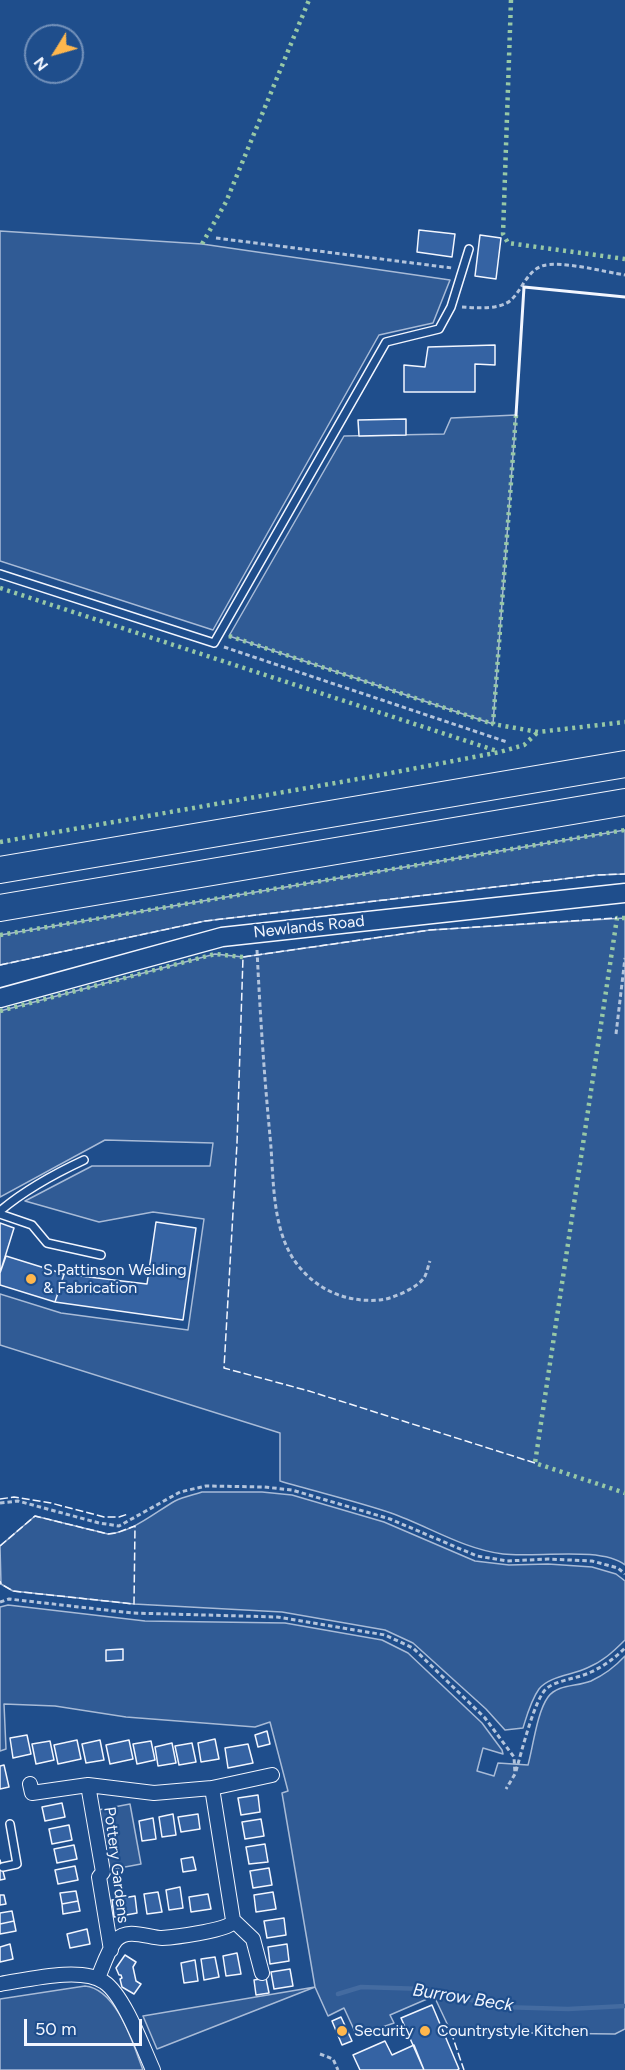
<!DOCTYPE html>
<html>
<head>
<meta charset="utf-8">
<style>
	body { margin:0 }
	#map { position:relative; width:625px; height:2070px; overflow:hidden; background:#1f4e8c; font-family:Figtree,sans-serif }
	canvas { display:block }
	.north { position:absolute; left:24px; top:24px; width:60px; height:60px; box-sizing:border-box; background:#1f4e8c; border:2px solid #7391ba; border-radius:50%; rotate:233deg; font-size:16px; font-weight:700; line-height:24px; text-align:center; color:#f2f6ff }
	.north::after { content:''; display:block; margin:auto; width:21px; height:27px; background:#ffb74d; clip-path:polygon(50% 0,100% 100%,50% 72%,0 100%) }
	.scale { position:absolute; left:24px; top:2019px; width:118px; height:27px; box-sizing:border-box; border:3px solid #f2f6ff; border-top:0; padding-left:8px; font-size:18px; line-height:21px; white-space:nowrap; color:#f2f6ff; -webkit-text-stroke:4px #1f4e8c; paint-order:stroke }
</style>
</head>
<body>
<div id="map">
<canvas width="625" height="2070"></canvas>
<div class="north">N</div>
<div class="scale">50 m</div>
</div>
<script>
const context = document.querySelector('canvas').getContext('2d');
context.lineJoin = 'round';
function paint(path, color) { context.fillStyle = color; context.fill(path, 'evenodd'); }
function stroke(path, color, width, dash) { context.strokeStyle = color; context.lineWidth = width; context.lineCap = dash ? 'butt' : 'round'; context.setLineDash(dash || []); context.stroke(path); }
function write(font, color, halo, rows, align = 'center') {
  context.font = font + ' Figtree,sans-serif'; context.lineWidth = 4.5; context.setLineDash([]); context.textBaseline = 'middle'; context.strokeStyle = halo; context.fillStyle = color; for (const [text, x, y, turn = 0] of rows) {
    context.save(); context.translate(x, y); context.rotate((+turn || 0) * Math.PI / 180); context.textAlign = isNaN(turn) ? turn : align; if (halo) context.strokeText(text, 0, 0); context.fillText(text, 0, 0); context.restore();
  }
}
const green = new Path2D(`
	M0,231L202,244L450,280L433,323L379,335L213,630L0,561Z
	M516,415L493,724L229,636L344,436L444,434L451,418Z
	M625,830V874L597,875L205,921L0,965V935Z
	M625,918V1565C601,1546 534,1558 503,1554C463,1549 428,1526 391,1513C355,1501 317,1492 280,1481V1433L0,1345V1294L61,1313L188,1330L204,1219L153,1212L99,1222L25,1201L92,1166H210L213,1143L105,1140L0,1197V1011L215,954L243,957L430,930Z
	M202,1492H262L292,1495L384,1522L475,1561L509,1565L548,1564L592,1567L616,1574L625,1581V1640C613,1652 602,1662 587,1668C573,1675 549,1676 539,1689C531,1700 527,1715 523,1728L505,1730L486,1709L413,1643L385,1630L282,1612L134,1604L13,1591L1,1584L0,1546L35,1516L108,1534C133,1532 154,1513 175,1501C183,1497 193,1495 202,1492Z
	M8,1605L145,1621L285,1623L382,1640L408,1653L482,1723L502,1750L503,1754L483,1748L477,1771L494,1776L498,1763L528,1765C533,1747 537,1712 548,1697C558,1684 576,1687 591,1681C604,1675 615,1667 625,1656V2029L615,2034L451,2032L434,1996L390,2015L394,2023L357,2036L344,2008L328,2016L315,1987L157,2049L143,2016L315,1987L282,1793L288,1791L270,1722L255,1727L126,1717L55,1706L4,1704L6,1749L0,1751V1607Z
	M130,1804L141,1864L109,1870L98,1810Z
	M85,1986C117,1989 133,2044 143,2070H0V1999Z`);
paint(green, '#305b95');
stroke(green, '#a8bbd7', 1.5);
stroke(new Path2D(`
	M338,1994L361,1987L424,1989L501,2007L568,2009L625,2006`), '#446ba0', 4.5);
const building = new Path2D(`
	M419,230L455,234L452,257L417,252Z
	M480,235L501,238L496,279L475,276Z
	M495,345V365L475,364V392H404V365L425,367L428,347Z
	M406,419V435L359,436L358,420Z
	M156,1222L196,1228L183,1320L55,1302L64,1274L147,1284Z
	M0,1223L14,1228L0,1273Z
	M6,1256L64,1274L55,1302L0,1285V1273Z
	M123,1649V1660L106,1661V1650Z
	M267,1731L270,1744L258,1747L255,1735Z
	M27,1735L31,1754L13,1758L10,1738Z
	M215,1739L219,1759L201,1762L198,1743Z
	M77,1740L81,1759L58,1764L54,1745Z
	M100,1740L104,1760L86,1763L82,1744Z
	M129,1740L133,1759L110,1764L106,1745Z
	M50,1741L54,1760L36,1764L32,1744Z
	M151,1741L155,1760L137,1764L133,1744Z
	M172,1743L176,1763L158,1766L155,1747Z
	M192,1743L196,1762L179,1765L175,1746Z
	M248,1744L253,1763L228,1768L225,1748Z
	M4,1765L9,1787L0,1789V1766Z
	M258,1795L260,1812L241,1815L238,1798Z
	M62,1803L65,1817L45,1821L42,1807Z
	M173,1814L176,1835L162,1837L159,1817Z
	M198,1814L200,1829L181,1832L178,1817Z
	M153,1818L156,1839L142,1841L139,1821Z
	M261,1819L264,1836L245,1839L242,1822Z
	M69,1825L72,1840L52,1844L49,1829Z
	M265,1844L268,1862L249,1864L246,1847Z
	M74,1845L77,1859L57,1863L54,1849Z
	M193,1857L196,1870L183,1872L181,1859Z
	M0,1860L5,1879L0,1880Z
	M75,1866L78,1880L58,1884L55,1870Z
	M269,1868L272,1885L253,1888L250,1871Z
	M180,1887L183,1908L169,1910L166,1890Z
	M76,1891L78,1901L62,1904L60,1893Z
	M158,1892L162,1912L147,1914L144,1894Z
	M273,1892L276,1909L256,1912L254,1895Z
	M208,1894L211,1909L191,1912L189,1897Z
	M0,1895H4L6,1904L0,1905Z
	M135,1896L137,1913L126,1915L123,1898Z
	M123,1898L126,1915L114,1917L112,1900Z
	M78,1901L80,1911L63,1914L62,1904Z
	M12,1911L14,1921L0,1924V1913Z
	M284,1918L286,1935L267,1938L264,1921Z
	M14,1921L16,1931L0,1934V1924Z
	M87,1929L90,1944L70,1948L67,1934Z
	M10,1944L13,1959L0,1962V1947Z
	M287,1944L289,1961L270,1964L268,1947Z
	M237,1953L241,1974L226,1976L223,1956Z
	M125,1955L136,1962L133,1967L136,1981L141,1984L134,1994L122,1987L120,1979L122,1978L121,1975H119L116,1968Z
	M215,1957L219,1977L204,1980L201,1959Z
	M195,1960L198,1981L184,1983L181,1963Z
	M290,1969L293,1986L274,1989L271,1972Z
	M266,1978L269,1993L256,1995L254,1980Z
	M432,2005L459,2069L457,2070H424L401,2018Z
	M341,2017L352,2041L342,2045L332,2021Z
	M385,2041L392,2055L414,2045L424,2070H360L353,2055Z`);
paint(building, '#3563a3');
stroke(building, '#f2f6ff', 1.5);
const service = new Path2D(`
	M0,574L214,643L386,342L439,329L451,307L469,249
	M0,1211C26,1189 54,1174 84,1160
	M0,1214L32,1225L47,1243L101,1255
	M3,1867L17,1864L10,1824`);
const minor = new Path2D(`
	M30,1784L32,1793L88,1785L154,1793L212,1788L272,1775
	M88,1785L103,1872L99,1877L111,1950
	M233,1920L253,1939L262,1973
	M98,1978C103,1966 108,1950 116,1940C128,1927 149,1938 162,1938C177,1937 220,1931 231,1924L233,1920L212,1788
	M0,1984C27,1980 81,1966 104,1982C124,1995 143,2048 153,2070`);
const tertiary = new Path2D(`
	M0,998L222,937L625,893`);
const motorway = new Path2D(`
	M0,870L625,764
	M0,908L625,802`);
stroke(service, '#f2f6ff', 10);
stroke(minor, '#f2f6ff', 16);
stroke(tertiary, '#f2f6ff', 21);
stroke(motorway, '#f2f6ff', 28);
stroke(new Path2D(`
	M216,238L452,268
	M462,307C476,308 500,310 511,300C522,290 527,271 542,266C560,260 605,272 625,275
	M224,647L507,742
	M257,950C260,1012 264,1074 270,1136C274,1176 271,1225 294,1260C314,1289 345,1303 380,1300C392,1299 417,1288 424,1278C427,1273 428,1266 430,1261
	M616,1034L625,958
	M0,1503L18,1501L99,1523L119,1526L180,1492L206,1486L264,1487L292,1490L390,1519L477,1556L507,1561L548,1559L592,1561L618,1568L625,1574
	M0,1602L9,1599L132,1613L277,1617L385,1635L413,1648L485,1718L514,1757L515,1774L506,1789
	M516,1771C521,1754 535,1697 547,1688C560,1679 577,1679 591,1672C604,1666 615,1658 625,1648
	M320,2054L333,2059L338,2070`), '#b3c4dc', 3, [4.5, 3]);
stroke(service, '#1f4e8c', 7);
stroke(minor, '#1f4e8c', 14);
stroke(tertiary, '#1f4e8c', 18);
stroke(motorway, '#1f4e8c', 26);
stroke(new Path2D(`
	M511,0L503,234L508,243L625,259
	M202,244L226,202L309,0
	M516,415L493,724L538,732L625,722
	M0,588L497,751
	M229,636L493,724
	M0,842L375,776L500,752L524,745L538,732
	M625,918H617L535,1463L625,1493
	M0,935L625,830
	M0,1011L215,954L243,957`), '#97c8a6', 4.5, [3, 4.5]);
stroke(new Path2D(`
	M0,965L205,921L597,875L625,874
	M535,1463L309,1391L224,1368L237,1143L243,957L430,930L617,918
	M0,1499L14,1497L51,1503L104,1517H119L128,1514
	M0,1546L35,1516L108,1534L116,1533L135,1526L134,1604L13,1591L1,1584L0,1581
	M451,2032L464,2070`), '#f2f6ff', 1.5, [8, 3]);
stroke(new Path2D(`
	M516,415L524,287L625,297`), '#f2f6ff', 3);
for (const [x, y, r, color] of [
	[31,1279,6,"#ffb74d"],
	[342,2031,6,"#ffb74d"],
	[425,2031,6,"#ffb74d"]
]) { const dot = new Path2D(); dot.arc(x, y, r, 0, 2 * Math.PI); context.fillStyle = color; context.fill(dot); stroke(dot, '#1f4e8c', 2); }
write('16px', '#f2f6ff', '#1f4e8c', [
	["Newlands Road",309,927,-6],
	["Pottery Gardens",116,1865,83]
]);
write('16px', '#f2f6ff', '#1f4e8c', [
	["S Pattinson Welding",43,1270],
	["& Fabrication",43,1288],
	["Security",354,2031],
	["Countrystyle Kitchen",437,2031]
], 'left');
write('italic 18px', '#f2f6ff', '#1f4e8c', [
	["Burrow Beck",463,1998,9]
]);
</script>
</body>
</html>
